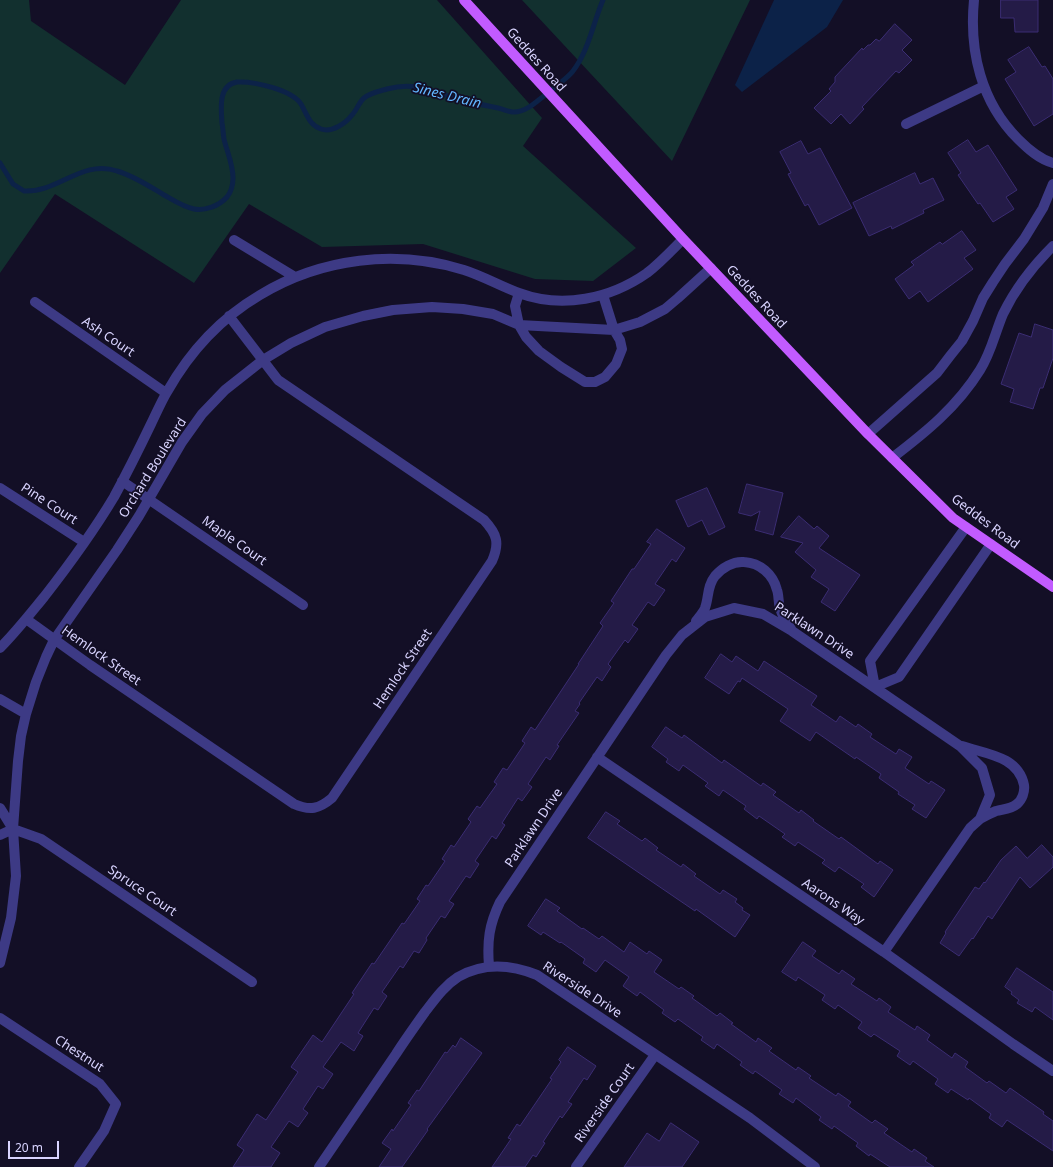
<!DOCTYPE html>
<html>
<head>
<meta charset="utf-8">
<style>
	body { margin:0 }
	#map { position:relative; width:1053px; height:1167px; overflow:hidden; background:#130f26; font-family:"Noto Sans",sans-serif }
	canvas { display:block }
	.scale { position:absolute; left:8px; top:1141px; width:51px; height:18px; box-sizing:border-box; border:2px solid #d9d4ff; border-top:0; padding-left:5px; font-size:12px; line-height:14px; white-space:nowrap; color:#d9d4ff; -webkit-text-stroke:3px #130f26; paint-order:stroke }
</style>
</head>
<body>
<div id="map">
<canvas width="1053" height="1167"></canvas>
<div class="scale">20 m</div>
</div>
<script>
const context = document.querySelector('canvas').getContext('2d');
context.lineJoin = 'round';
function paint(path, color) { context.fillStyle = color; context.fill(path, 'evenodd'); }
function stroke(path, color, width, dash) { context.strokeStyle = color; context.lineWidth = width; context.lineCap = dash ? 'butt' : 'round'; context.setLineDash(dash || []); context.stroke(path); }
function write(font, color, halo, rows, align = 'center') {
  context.font = font + ' "Noto Sans",sans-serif'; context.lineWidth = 3.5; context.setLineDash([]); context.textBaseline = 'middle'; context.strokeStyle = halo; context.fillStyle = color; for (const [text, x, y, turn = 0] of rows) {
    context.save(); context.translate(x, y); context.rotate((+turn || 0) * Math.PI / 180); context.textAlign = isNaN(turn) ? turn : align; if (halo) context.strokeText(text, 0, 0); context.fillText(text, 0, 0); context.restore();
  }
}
paint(new Path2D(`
	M0,0H29L31,21L125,85L181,0H437L542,118L523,146L636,248L593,281L535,279L423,244L322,247L249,204L194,283L55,194L0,273Z
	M522,0H750L672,161Z`), '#12302f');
paint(new Path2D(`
	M774,0H843L827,27L742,92L735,85Z`), '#0c2248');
stroke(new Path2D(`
	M0,163L13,184L24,191C58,193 82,159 117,171C134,176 149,186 164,195C173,200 183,207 194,209C205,211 219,206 227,197C231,192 233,185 233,178C233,164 227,152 224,139C223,133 223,128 222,123C221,108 218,85 237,82C254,81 292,90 301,104C307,114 309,125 321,129C332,133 346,123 352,115C357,110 359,102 364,98C370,93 380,91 387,89C414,82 429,90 454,98C468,102 483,105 498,108C503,109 509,112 514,112C526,112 536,102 545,95C552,89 568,78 573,71C589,50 593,23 603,0`), '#0c2248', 5);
const building = new Path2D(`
	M1001,0H1038V32H1015L1014,18H1001Z
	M895,24L912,40L902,50L912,60L899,73L896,71L862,107L864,109L850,124L841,114L831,124L814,108L831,91L829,89L835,82V77L862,48L863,50L868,45H870L876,39L879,41Z
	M1029,47L1042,67L1045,66L1053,79V114L1034,126L1005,79L1016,72L1008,60Z
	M968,140L976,152L988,145L1017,190L1006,197L1014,209L993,222L980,203L978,204L958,175L961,173L948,153Z
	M801,141L808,154L820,148L852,208L819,225L808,204L805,206L788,174L791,173L780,152Z
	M915,173L920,184L933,178L944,200L923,210L924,213L892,229L891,226L869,236L853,203Z
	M962,231L976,250L964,258L973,269L928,302L920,291L909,299L895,279L914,265L911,262L940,242L942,244Z
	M1035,324L1053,330V358L1043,388H1040L1033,409L1010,402L1014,389L1001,384L1019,333L1031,337Z
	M747,484L783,493L773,535L755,530L760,511L751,516L739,513Z
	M707,488L725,527L709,535L702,520L688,527L676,501Z
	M799,516L814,529L817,526L829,536L819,548L860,575L835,611L821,602L829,589L811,577L816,570L795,552L803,543L781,537Z
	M657,529L685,548L676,562L672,559L655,584L665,590L654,606L648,602L632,625L638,629L628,643L625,640L608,664L611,667L602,681L597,677L579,703L580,704L575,711L579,713L557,745L559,746L550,760L546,757L528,784L532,787L522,801L518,798L502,823L505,825L496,839L492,836L475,861L479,864L470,878L466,876L449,901L454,904L445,918L441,916L426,938L427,940L419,953L414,951L403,968L400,966L382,992L387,996L378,1010L374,1008L358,1033L363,1036L354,1051L341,1042L323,1067L333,1074L323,1089L318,1086L303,1109L308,1113L298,1127L289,1121L271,1147L280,1153L271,1167H233L244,1150L237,1145L257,1114L266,1120L298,1072L291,1067L313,1035L322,1042L354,994L352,993L372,963L374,964L402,923L404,924L420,901L417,899L426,885L428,886L445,861L442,859L451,845L454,847L471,822L468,819L477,806L480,808L497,784L494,782L503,768L507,770L525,743L522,741L531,727L535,730L579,664H578L603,626L600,623L614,603L611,601L632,569H634L651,544L647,542Z
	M721,654L732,662L736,656L758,671L764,661L817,696L811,705L836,722L840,716L856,727L858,724L872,734L870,737L896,754L899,749L912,757L905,768L929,784L931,781L945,790L926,818L912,809L915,805L898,794L899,792L879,778L881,774L856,757L855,759L816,732L810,741L780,721L788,709L742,678L740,682L738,681L729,694L705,678Z
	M666,727L682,738L684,735L722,763L724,760L761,786L763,783L776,792L773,795L799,813L801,810L814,820L813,821L839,839L841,837L878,864L880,861L893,870L874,897L861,887L864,884L839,867L835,872L822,863L825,860L798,842L795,846L782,837L785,834L759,816L757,819L744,809L746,806L723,790L719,796L705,786L708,783L683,765L679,771L666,762L668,759L652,747Z
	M606,812L620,821L617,824L642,841L645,838L658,848L656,850L681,867L683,864L696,874L694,876L720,894L723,890L737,899L735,902L743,908L742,910L750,915L735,937L696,909L695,911L588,838Z
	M1042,845L1053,857V867L1030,888L1020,877L992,919L988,916L973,939L972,938L959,956L940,943L946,933L945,932L975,887L979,889L984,882L985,883L1001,860L1016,846L1027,858Z
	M546,899L560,908L557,911L582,929L583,928L599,939L602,936L624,952L630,942L647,954L649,951L662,960L654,972L679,989L681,987L694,996L692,998L717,1016L720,1013L733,1023L731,1024L756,1042L758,1038L772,1048L769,1051L796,1070L798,1067L811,1076L809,1078L836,1096L838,1093L851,1102L848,1106L872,1123L875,1120L888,1129L884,1133L912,1152L914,1149L927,1158L925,1161L934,1167H890L870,1154L869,1156L856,1146L858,1143L834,1126L832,1129L819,1120L821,1117L796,1098L793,1103L779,1094L782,1090L755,1071L753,1074L740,1065L742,1062L717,1044L714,1049L701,1040L703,1037L678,1019L675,1022L662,1013L664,1010L640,992L637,996L623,986L629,977L605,960L596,972L583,963L585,959L561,942L560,943L543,932L541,935L528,926Z
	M803,942L816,951L812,956L839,974L842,970L855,979L851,984L877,1001L879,998L891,1007L888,1012L915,1030L917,1026L930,1035L927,1040L952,1058L955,1053L968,1062L965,1067L987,1083L989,1081L1006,1093L1010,1088L1044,1112L1043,1114L1053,1121V1151L1007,1120L1002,1127L989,1118L991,1114L969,1098L968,1100L951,1089L948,1093L935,1084L938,1079L913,1061L910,1065L897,1056L900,1051L874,1034L871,1037L858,1028L862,1022L838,1005L835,1009L822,1000L825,995L798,977L796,981L782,972Z
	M1017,968L1053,992V1020L1035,1007L1032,1012L1017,1003L1019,1000L1011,994L1012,992L1005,987Z
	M461,1038L482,1053L427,1129L428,1130L402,1167H379L391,1149L382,1143L392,1129L393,1131L411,1105L408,1103L417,1090L419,1091L445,1052L447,1053L453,1045L455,1047Z
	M568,1047L596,1066L587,1080L584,1078L568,1102L572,1104L562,1118L560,1116L543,1142L545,1143L536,1157L533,1155L525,1167H492L511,1139L508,1138L517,1124L520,1126L552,1079L550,1078L561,1062L559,1060Z
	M671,1123L699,1142L682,1167H624L647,1133L659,1141Z`);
paint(building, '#241b47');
stroke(building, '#3b2d73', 1);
stroke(new Path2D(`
	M974,0C969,51 981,102 1018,139C1028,149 1039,159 1053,163
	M906,124L984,86
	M234,240L295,277
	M519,293L515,306L519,325L526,337L539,351L561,367L585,382H595L605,377L616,364L622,349L620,340L614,330L603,295
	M35,302L166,393
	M868,434L937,373L950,356L962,341L973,321L983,298L993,282L1005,264L1024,239L1043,208L1053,184
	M892,458C926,432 957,407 980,370C991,353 995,333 1003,314C1016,287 1032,267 1053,246
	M122,481L303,605
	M0,488L84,542
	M966,527L870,661L875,687L899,677L991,544
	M26,619L90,665L294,804C310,811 319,809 332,798L492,561C500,543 497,534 484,520L278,380L229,316
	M696,621C699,617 703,613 705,608C709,597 707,586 715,576C722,568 733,561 744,562C760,563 773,574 777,590C779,595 778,602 780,608C782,616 786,622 791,629
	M0,648C16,632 30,614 44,597C69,565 93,532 114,497C127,473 139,449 151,424C156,414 161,402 167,392C189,353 221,318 260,295C321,258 396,249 464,270C483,276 500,286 519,293C562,309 610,299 647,273C660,263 672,250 683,239
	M0,699L26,714
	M962,746C986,754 1018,756 1024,785C1025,792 1022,800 1017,804C1011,809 1004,809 996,811C991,813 985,816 980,819
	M597,757L884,952L1013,1044L1053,1071
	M0,808L13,829
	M13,829L41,839L252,982
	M0,835L13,829
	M0,963L11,918L16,876L13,829L18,761L21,736L26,714L36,682L46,657L54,640L117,550L139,516L182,442L202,414L225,390L263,360L291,343L325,327L363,316L393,310L432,307L463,309L493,314L519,325L614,330L640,322L665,309L678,298L711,268
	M489,966C487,941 489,925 500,902L666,655L682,635L705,617L734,608L763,614L792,631L960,746L982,768L990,795L980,819L970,828L884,952
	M0,1018L100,1084L116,1104L104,1131L79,1167
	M319,1167C345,1129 370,1092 396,1054C405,1040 415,1026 425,1012C435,999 444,986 458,977C484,962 510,964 537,975L750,1118L815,1167
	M576,1167L655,1055`), '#3d3a85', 10);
stroke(new Path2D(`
	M464,0L683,239L868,434L953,518L1053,587`), '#c25bff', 10);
write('13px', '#d9d4ff', '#130f26', [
	["Geddes Road",536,60,48],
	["Geddes Road",756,297,47],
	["Ash Court",108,337,34],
	["Orchard Boulevard",153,468,-58],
	["Pine Court",49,504,33],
	["Geddes Road",985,522,37],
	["Maple Court",234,541,35],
	["Parklawn Drive",814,631,33],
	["Hemlock Street",101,656,35],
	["Hemlock Street",403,669,-56],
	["Parklawn Drive",534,828,-56],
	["Spruce Court",142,891,34],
	["Aarons Way",833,902,34],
	["Riverside Drive",582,990,33],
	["Chestnut",79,1054,33],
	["Riverside Court",605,1103,-55]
]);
write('italic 14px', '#62b6ff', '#130f26', [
	["Sines Drain",447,96,14]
]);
</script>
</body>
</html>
